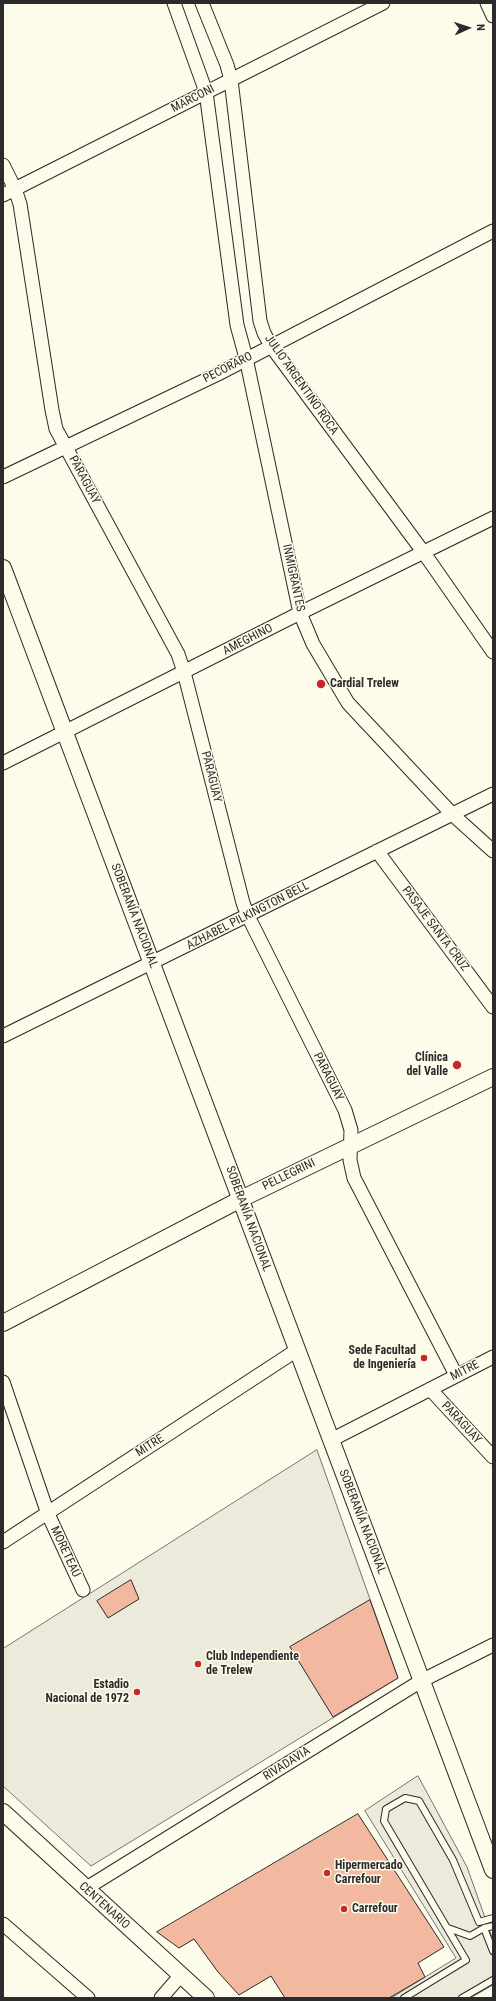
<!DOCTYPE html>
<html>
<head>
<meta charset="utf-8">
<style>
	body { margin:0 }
	#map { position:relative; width:496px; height:2001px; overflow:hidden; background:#fdfbea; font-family:"Roboto Condensed",sans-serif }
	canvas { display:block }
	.frame { position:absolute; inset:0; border:4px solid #2b2b2b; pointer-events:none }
	.north { position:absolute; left:448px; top:8px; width:40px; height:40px; -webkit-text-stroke:3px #fdfbea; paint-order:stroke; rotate:87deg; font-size:11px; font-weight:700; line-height:16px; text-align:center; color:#2b2b2b }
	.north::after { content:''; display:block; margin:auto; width:14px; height:18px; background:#2b2b2b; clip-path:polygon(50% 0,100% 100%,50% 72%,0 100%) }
</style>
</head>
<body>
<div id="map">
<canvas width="496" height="2001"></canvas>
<div class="frame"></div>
<div class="north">N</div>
</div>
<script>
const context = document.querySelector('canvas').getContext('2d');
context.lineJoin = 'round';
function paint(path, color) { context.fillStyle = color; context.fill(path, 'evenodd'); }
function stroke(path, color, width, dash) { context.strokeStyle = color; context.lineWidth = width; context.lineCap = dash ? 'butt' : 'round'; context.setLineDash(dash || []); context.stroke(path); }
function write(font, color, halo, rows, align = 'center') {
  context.font = font + ' "Roboto Condensed",sans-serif'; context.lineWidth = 3; context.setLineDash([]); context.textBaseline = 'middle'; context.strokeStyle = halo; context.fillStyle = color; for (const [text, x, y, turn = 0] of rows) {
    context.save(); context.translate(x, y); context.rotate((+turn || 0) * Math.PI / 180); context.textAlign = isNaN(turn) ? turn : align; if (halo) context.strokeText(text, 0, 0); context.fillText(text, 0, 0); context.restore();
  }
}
const green = new Path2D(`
	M317,1450L398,1678L91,1866L3,1786V1649Z`);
paint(green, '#ecebdb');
stroke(green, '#74746e', 1);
const parking = new Path2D(`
	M418,1776L467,1867L493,1940V1985L470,1998H391L456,1958L365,1811Z`);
paint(parking, '#eceadb');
stroke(parking, '#74746e', 1);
const building = new Path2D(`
	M131,1580L139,1599L108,1618L97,1601Z
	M370,1600L398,1678L333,1717L290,1647Z
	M358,1814L444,1947L418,1963L425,1977L389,1998H285L271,1976L239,1995L218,1972L194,1939L179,1948L157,1932Z`);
paint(building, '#f2b8a0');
stroke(building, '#2b2b2b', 1);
const service = new Path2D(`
	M493,1926L484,1928L493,1951
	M448,1928L470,1936L484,1928
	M404,1998L466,1960L384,1821L386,1809L405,1798L419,1801L453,1860L479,1922L493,1918
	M462,1998L493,1980`);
const minor = new Path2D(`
	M174,3L206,92L237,325L246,358L300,613L313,644L348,703L452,814L493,851
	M202,3L227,65L231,80L260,321L264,333L271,346L424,553L493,652
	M487,3L493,16
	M3,165L15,189L20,204L52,410L56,429L178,654L184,672L243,903L248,916L345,1110L351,1130L350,1160L354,1178L456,1375
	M3,195L383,3
	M3,477L218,374L493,231
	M3,763L300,613L493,518
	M377,851L493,1007
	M3,1036L493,794
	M3,1382L48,1514L83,1590
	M430,1389L493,1457
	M331,1440L493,1357
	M3,1542L297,1350
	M85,1889L421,1681L493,1645
	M3,1924L88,1998
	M161,1998L181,1975`);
const tertiary = new Path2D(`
	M3,568L493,1870
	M3,1323L241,1199L493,1077
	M3,1812L206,1998`);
stroke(service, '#2b2b2b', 8);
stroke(minor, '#2b2b2b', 15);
stroke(tertiary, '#2b2b2b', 18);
stroke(service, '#fdfbea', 6);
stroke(minor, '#fdfbea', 13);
stroke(tertiary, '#fdfbea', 16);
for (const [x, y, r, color] of [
	[321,684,5,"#c62828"],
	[457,1065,5,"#c62828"],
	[424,1358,4,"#c62828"],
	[198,1664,4,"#c62828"],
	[137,1692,4,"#c62828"],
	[327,1873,4,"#c62828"],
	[344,1909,4,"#c62828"]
]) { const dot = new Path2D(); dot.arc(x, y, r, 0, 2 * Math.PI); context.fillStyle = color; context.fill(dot); stroke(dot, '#fdfbea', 1.5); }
write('12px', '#2b2b2b', '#fdfbea', [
	["MARCONI",193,99,-27],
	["PECORARO",228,368,-27],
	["JULIO ARGENTINO ROCA",301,385,55],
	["PARAGUAY",84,480,62],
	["INMIGRANTES",293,578,78],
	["AMEGHINO",248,640,-27],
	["PARAGUAY",211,777,76],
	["SOBERANÍA NACIONAL",134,916,69],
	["AZHABEL PILKINGTON BELL",248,916,-27],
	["PASAJE SANTA CRUZ",435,929,53],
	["PARAGUAY",328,1077,63],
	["PELLEGRINI",289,1175,-26],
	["SOBERANÍA NACIONAL",248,1219,70],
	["MITRE",465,1371,-27],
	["PARAGUAY",461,1423,47],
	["MITRE",150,1446,-33],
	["SOBERANÍA NACIONAL",362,1522,69],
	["MORETEAU",65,1552,65],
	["RIVADAVIA",287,1764,-32],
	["CENTENARIO",104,1906,42]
]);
write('bold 12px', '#2b2b2b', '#fdfbea', [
	["Cardial Trelew",330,684],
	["Clínica",448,1058,"right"],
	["del Valle",448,1072,"right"],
	["Sede Facultad",416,1351,"right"],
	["de Ingeniería",416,1365,"right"],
	["Club Independiente",206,1657],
	["de Trelew",206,1671],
	["Estadio",129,1685,"right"],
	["Nacional de 1972",129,1699,"right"],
	["Hipermercado",335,1866],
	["Carrefour",335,1880],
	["Carrefour",352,1909]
], 'left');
</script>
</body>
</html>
